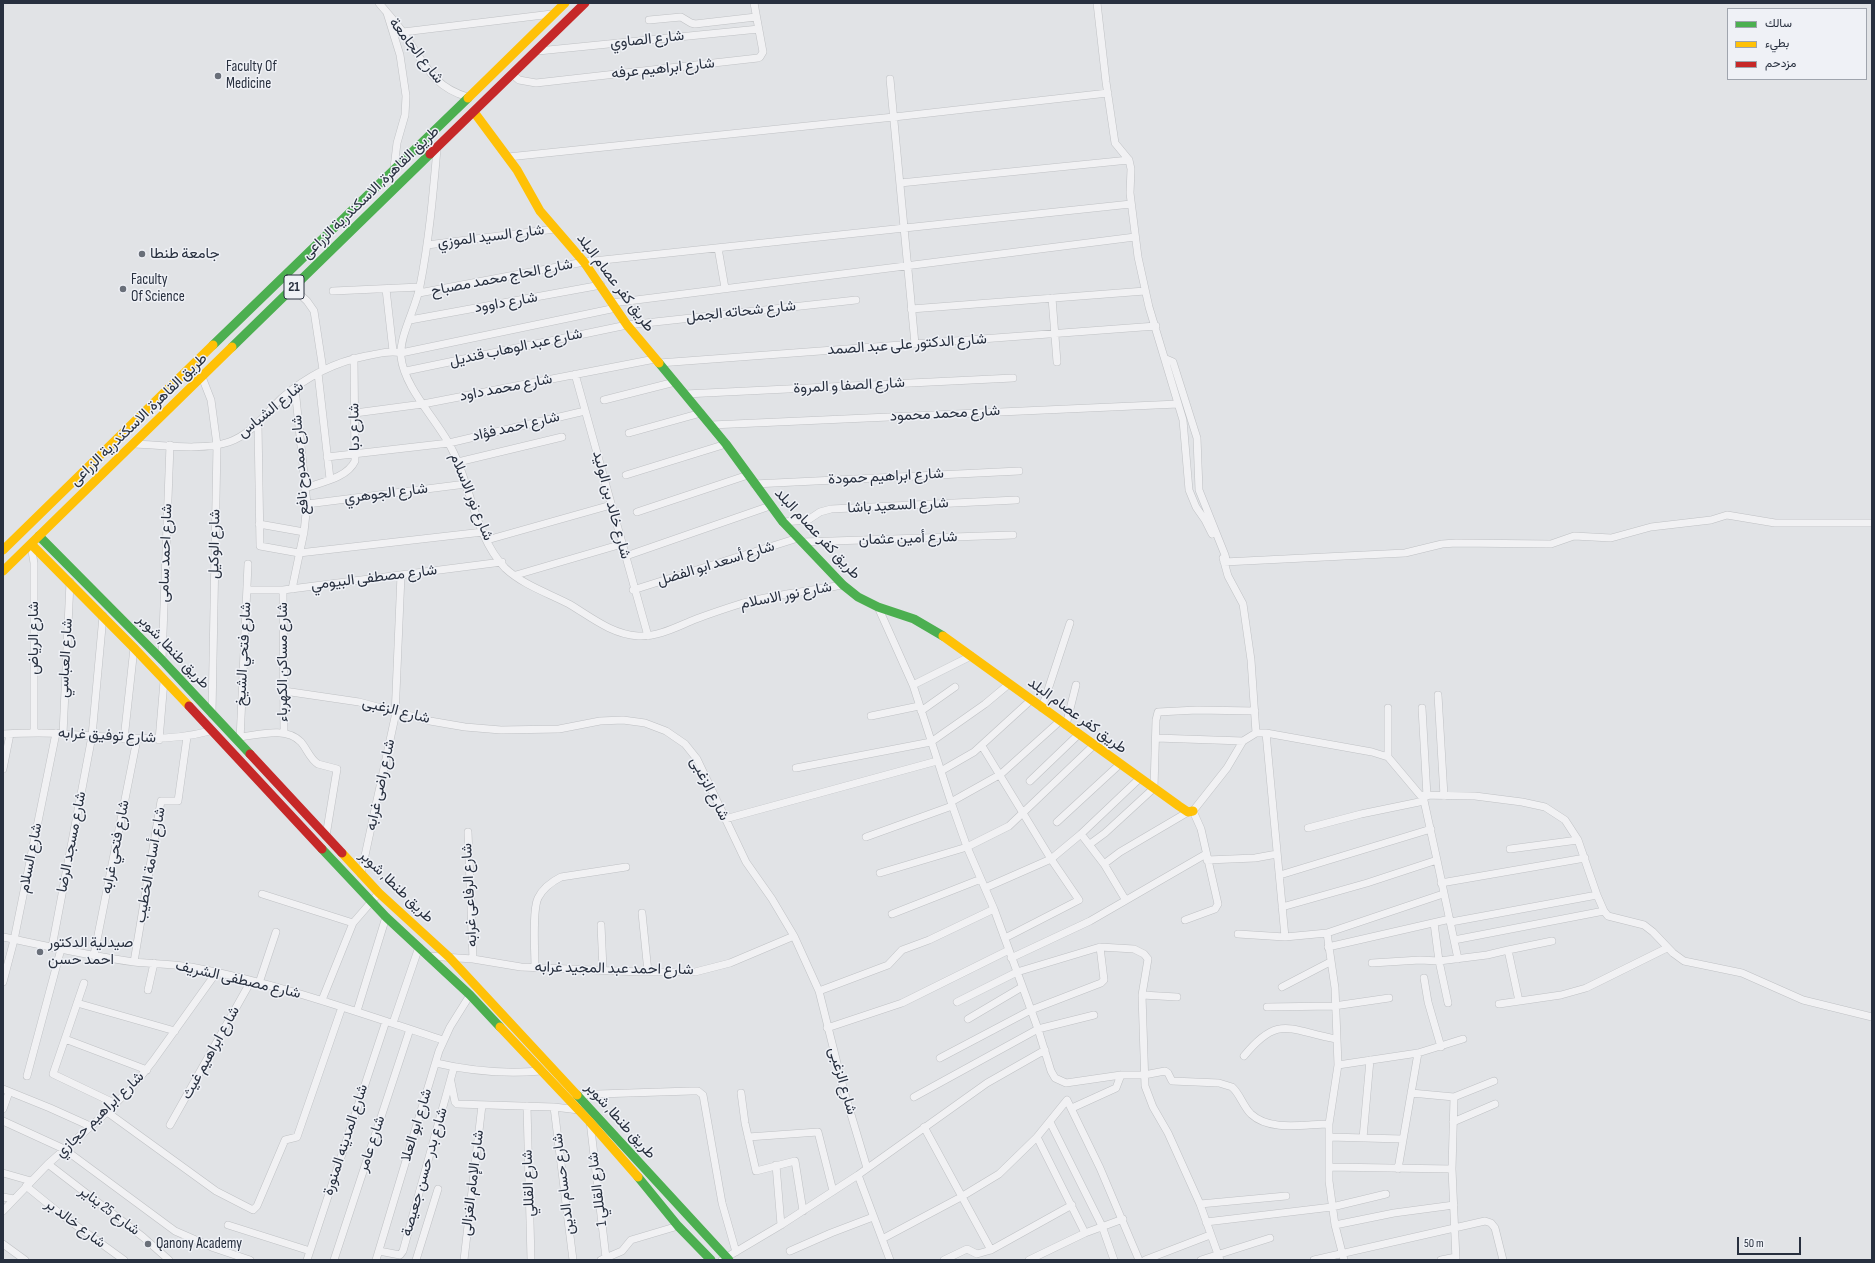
<!DOCTYPE html>
<html>
<head>
<meta charset="utf-8">
<style>
	body { margin:0 }
	#map { position:relative; width:1875px; height:1263px; overflow:hidden; background:#e1e3e6; font-family:"Sofia Sans Condensed",Vazirmatn,sans-serif }
	canvas { display:block }
	.frame { position:absolute; inset:0; border:4px solid #28303f; pointer-events:none }
	.legend { position:absolute; left:1727px; top:8px; width:140px; height:72px; box-sizing:border-box; background:#eff1f6; border:1px solid #9fa4ad; margin:0; padding:5px 7px; list-style:none; font-size:12px; color:#28303f }
	.legend li { display:flex; align-items:center; gap:8px; height:20px }
	.legend b { width:20px; border:1px solid #9fa4ad }
	.scale { position:absolute; left:1737px; top:1237px; width:64px; height:18px; box-sizing:border-box; border:2px solid #28303f; border-top:0; padding-left:5px; font-size:12px; line-height:14px; white-space:nowrap; color:#28303f; -webkit-text-stroke:3px #eff1f6; paint-order:stroke }
</style>
</head>
<body>
<div id="map">
<canvas width="1875" height="1263"></canvas>
<div class="frame"></div>
<ul class="legend">
<li><b style="height:5px;background:#4caf50"></b>سالك</li>
<li><b style="height:5px;background:#ffc107"></b>بطيء</li>
<li><b style="height:5px;background:#c62828"></b>مزدحم</li>
</ul>
<div class="scale">50 m</div>
</div>
<script>
const context = document.querySelector('canvas').getContext('2d');
context.lineJoin = 'round';
function stroke(path, color, width, dash) { context.strokeStyle = color; context.lineWidth = width; context.lineCap = dash ? 'butt' : 'round'; context.setLineDash(dash || []); context.stroke(path); }
function write(font, color, halo, rows, align = 'center') {
  context.font = font + ' "Sofia Sans Condensed",Vazirmatn,sans-serif'; context.lineWidth = 3; context.setLineDash([]); context.textBaseline = 'middle'; context.strokeStyle = halo; context.fillStyle = color; for (const [text, x, y, turn = 0] of rows) {
    context.save(); context.translate(x, y); context.rotate((+turn || 0) * Math.PI / 180); context.textAlign = isNaN(turn) ? turn : align; if (halo) context.strokeText(text, 0, 0); context.fillText(text, 0, 0); context.restore();
  }
}
const street = new Path2D(`
	M379,3C387,13 397,23 404,34C424,62 432,87 468,97
	M1097,3L1106,82L1115,143L1129,160L1131,169L1130,193L1138,257L1149,307L1183,420L1189,490L1196,507L1205,520L1212,534
	M387,13L400,55L406,96L405,115L397,143L394,168
	M649,20L681,17L691,23L695,24L756,17
	M403,32L552,14
	M538,51L759,29
	M512,74L519,80L536,83L758,58L760,57L763,52L754,3
	M890,79L915,344
	M437,149C433,195 429,241 420,286C416,308 399,336 401,357C404,386 434,417 448,442C471,481 473,534 505,568C523,585 548,593 569,604C591,617 611,634 638,636C659,637 678,626 696,619C712,613 727,608 743,603C776,594 810,591 843,585
	M508,157L894,117L1108,93
	M900,183L1129,160
	M427,245L555,229
	M718,248L725,288
	M293,288L307,301L314,311L323,370
	M386,289L393,351
	M333,291L420,287
	M419,293L584,262L1131,204
	M1052,298L1057,362
	M612,303L1135,237
	M911,309L1145,291
	M410,320L601,285
	M1166,359L1173,362L1197,438L1199,490L1225,555L1226,559L1224,562L1405,553L1442,544L1456,543L1551,544L1574,536L1611,538L1651,527L1711,520L1727,515L1775,523H1872
	M659,363L1156,326
	M406,371L627,325L856,300
	M318,373L330,479
	M575,374L648,636
	M202,377L211,400L217,445L212,714
	M685,394L1013,378
	M604,400L675,382
	M355,413L423,404L655,359
	M258,424L260,546L299,553L483,532
	M711,425L1178,404
	M629,433L701,413
	M135,444C163,445 202,451 229,442C252,434 265,414 282,398C306,377 335,362 366,356C378,354 389,350 401,353L616,308
	M327,457L449,443L585,411
	M458,462L562,437
	M626,475L726,444
	M754,484L1019,471
	M305,488C322,482 347,478 355,461L354,358
	M307,504L466,484
	M637,512L748,475
	M783,522L808,520L820,512L831,509L1016,500
	M259,524L304,532
	M487,540L611,505
	M802,542L1013,535
	M31,545L34,563V733
	M626,556L770,506
	M1223,558L1228,576L1243,604L1251,660L1256,733
	M516,575L622,544
	M292,589L304,532L307,504L295,388
	M247,590H283L502,562
	M283,590L284,733
	M633,590L798,538
	M878,607L913,685L951,802L967,847L994,909L1038,1029L1051,1071L1055,1078L1066,1083L1121,1075H1144L1165,1071L1168,1073L1172,1081L1219,1083L1232,1087C1240,1094 1243,1106 1251,1114C1270,1132 1306,1124 1329,1124
	M162,660L170,445
	M913,685L971,656
	M284,691L359,702L430,721L465,727L501,730L559,729L600,721L623,720L645,723L666,731L685,744L697,759L746,862L772,899L794,936L819,991L844,1091L867,1168
	M1438,695L1444,796
	M1042,708L1070,623
	M1388,708V757
	M1422,708L1427,796
	M921,711L955,687
	M871,716L919,706
	M1066,725L1076,685
	M1266,733L1285,937
	M3,734C23,733 44,732 64,734C114,737 161,744 210,731
	M63,734L70,582
	M240,737C258,735 286,726 301,742C307,749 310,759 318,764L337,769L326,836
	M1156,738L1243,741
	M124,739L134,648
	M159,740L164,681
	M240,740L248,564
	M982,746L1051,859L1079,900L1005,938
	M796,768L931,742L985,704L1009,684
	M3,769L10,734
	M941,771L974,752L1031,700
	M1030,781L1079,734
	M951,802L1001,774L1060,721
	M725,819L937,761
	M1057,822L1120,764
	M1308,828L1361,814L1424,801
	M468,832L473,959
	M1081,834L1104,864L1125,899
	M866,837L952,806
	M1090,844L1105,833L1154,788L1156,720L1158,712L1197,710L1255,711
	M1510,849L1578,840
	M1207,860L1255,858L1277,854
	M1437,860L1458,959
	M1104,864L1120,852L1188,812
	M880,873L967,847L1009,826L1094,745
	M361,874L395,717L401,575
	M1280,875L1431,829
	M1441,883L1585,858
	M985,888L1051,859L1081,834L1140,778
	M262,894L353,923
	M1282,907L1367,883L1437,860L1423,796
	M642,913L648,972
	M892,914L981,879
	M1185,920L1215,909L1218,904L1201,829L1193,811L1227,768L1243,741L1256,733H1266L1372,752L1388,757L1420,795L1475,796L1522,802L1545,807L1565,820L1578,840L1597,895L1604,911L1608,916L1644,925L1653,932L1673,953L1684,961L1742,973L1803,1000L1872,1017
	M1451,922L1597,895
	M1434,923L1439,961L1448,1003
	M601,925L603,969
	M1327,933L1335,988L1338,1065L1329,1124V1181L1335,1225L1344,1260
	M1238,934L1285,937L1327,933L1443,894
	M3,937C46,946 90,956 134,962C153,964 172,964 191,967C277,983 360,1013 443,1040
	M1454,940L1604,911
	M52,947L92,736L103,616
	M1328,947L1450,919
	M94,955L137,739
	M428,956L473,959L521,967L641,972H695L730,963L794,936
	M1011,958L1090,921L1206,854
	M134,962L161,801H178L187,737
	M1372,963L1420,960L1439,961L1487,955L1508,950
	M535,968C535,952 532,911 538,898C543,888 551,882 561,877L626,867
	M1424,978L1428,1002L1441,1047
	M3,982L14,940L56,733
	M84,983L53,1074L116,1104
	M259,983L276,932
	M1282,987L1330,962
	M148,990L154,963
	M819,991L888,965L902,950L929,940L994,909
	M1142,995L1177,997
	M322,1000L353,923L379,893
	M1519,1001L1508,950L1552,941
	M957,1002L1017,972L1100,947L1134,949L1144,954L1148,959L1142,995L1145,1086L1153,1107L1168,1133L1200,1204L1220,1260
	M77,1003L175,1031
	M1499,1004L1561,995L1586,988L1667,948
	M1267,1007L1334,1006L1389,998
	M357,1011L386,917
	M968,1019L1022,987
	M393,1023L419,947
	M827,1028L902,1003L1009,950
	M65,1039L147,1070
	M1244,1056C1279,1013 1290,1031 1336,1039
	M940,1058L1031,1010L1101,983L1104,980L1100,947
	M436,1063C470,1071 506,1074 541,1071
	M1338,1065L1418,1053L1463,1039
	M27,1076L61,949
	M451,1082L455,1102L457,1104L554,1107L579,1110
	M3,1089L50,1108L90,1126
	M741,1093L745,1123L756,1171L795,1161L803,1211
	M1411,1093L1454,1097L1494,1081
	M914,1097L1038,1029L1094,1015
	M1454,1097L1452,1169L1456,1260
	M576,1101L586,1095L598,1094L691,1091H698L703,1095L722,1203L736,1252
	M527,1106L531,1260
	M554,1107L573,1260
	M1072,1108L1116,1088L1121,1075
	M3,1109L9,1092
	M107,1112L216,1191L253,1210L257,1206L285,1140L297,1137L342,1007
	M3,1121L64,1149L175,1231L214,1248L250,1260
	M590,1121L606,1258
	M1050,1122L1102,1226L1114,1260
	M1453,1122L1495,1104
	M170,1125L251,981
	M924,1127L991,1250
	M748,1137L818,1132L833,1191
	M1037,1137L1085,1233
	M1329,1137L1402,1139
	M1363,1138L1370,1060
	M48,1164L143,1237L169,1260
	M776,1165L781,1225
	M1329,1167L1452,1169
	M1398,1169L1418,1053
	M3,1173L31,1181
	M858,1175L890,1260
	M26,1186L63,1216L124,1260
	M3,1197L14,1199
	M1200,1204L1286,1196
	M3,1211L48,1164L107,1112L134,1085L153,1061L216,973
	M1206,1222L1332,1207L1386,1194
	M228,1225L310,1251
	M1335,1225L1394,1213L1454,1205
	M882,1239L961,1197L999,1174L1037,1137L1067,1100L1100,1168L1139,1260
	M3,1244L25,1260
	M379,1251L400,1255L403,1251L454,1067
	M790,1251L831,1233L873,1217
	M307,1260L386,1021
	M334,1260L410,1029
	M376,1260L439,1051L450,1027L470,995
	M416,1260L438,1189
	M464,1260L482,1105
	M601,1260L622,1251L631,1240L678,1226
	M722,1260L781,1225L858,1175L987,1083L1045,1050
	M944,1260L967,1249L977,1254L991,1250L1072,1205
	M1029,1260L1085,1233L1123,1219
	M1145,1260L1210,1235
	M1201,1260L1270,1238
	M1314,1260L1485,1221L1491,1223L1495,1228L1503,1260
	M1441,1260L1456,1257`);
stroke(street, '#bfc1c4', 8);
stroke(street, '#f1f1f3', 7);
stroke(new Path2D(`
	M213,345L468,98
	M232,347L430,154
	M659,363L726,444L783,522L843,585L858,597L878,607L914,619L943,636
	M39,536L162,660L250,754
	M322,849L386,917L470,995L500,1027
	M577,1095L729,1260
	M638,1177L678,1226L711,1260`), '#4caf50', 9);
stroke(new Path2D(`
	M468,98L565,3
	M474,112L517,170L540,211L584,262L627,325L659,363
	M31,544L134,648L189,706
	M3,550L213,345
	M3,571L232,347
	M943,636L1179,806L1188,812L1193,811
	M342,853L379,893L449,957L577,1095
	M500,1027L589,1121L638,1177`), '#ffc107', 9);
stroke(new Path2D(`
	M430,154L585,3
	M189,706L322,849
	M250,754L342,853`), '#c62828', 9);
for (const [x, y, r, color] of [
	[218,76,4,"#696f79"],
	[142,254,4,"#696f79"],
	[123,289,4,"#696f79"],
	[40,952,4,"#696f79"],
	[148,1244,4,"#696f79"]
]) { const dot = new Path2D(); dot.arc(x, y, r, 0, 2 * Math.PI); context.fillStyle = color; context.fill(dot); stroke(dot, '#eff1f6', 1.5); }
for (const [x, y, w] of [
	[294,287,20]
]) { const box = new Path2D(); box.roundRect(x - w / 2, y - 12, w, 24, 3); context.fillStyle = '#eff1f6'; context.fill(box); stroke(box, '#28303f', 1); }
write('bold 14px', '#28303f', null, [
	["21",294,287]
]);
write('15px', '#28303f', '#eff1f6', [
	["شارع الصاوي",647,40,-6],
	["شارع الجامعة",416,51,52],
	["شارع ابراهيم عرفه",663,69,-6],
	["طريق القاهرة, الاسكندرية الزراعى",371,193,-44],
	["شارع السيد الموزي",491,237,-7],
	["شارع الحاج محمد مصباح",502,278,-11],
	["طريق كفر عصام البلد",615,283,53],
	["شارع داوود",506,303,-10],
	["شارع شحاته الجمل",741,312,-6],
	["شارع الدكتور على عبد الصمد",907,345,-4],
	["شارع عبد الوهاب قنديل",516,348,-12],
	["شارع الصفا و المروة",849,386,-3],
	["شارع محمد داود",506,388,-11],
	["شارع الشباس",271,410,-39],
	["شارع محمد محمود",945,414,-3],
	["طريق القاهرة, الاسكندرية الزراعى",139,420,-44],
	["شارع دبا",355,427,-91],
	["شارع احمد فؤاد",516,427,-13],
	["شارع ممدوح نافع",301,465,-94],
	["شارع ابراهيم حمودة",886,477,-3],
	["شارع الجوهري",386,494,-7],
	["شارع نور الاسلام",471,497,68],
	["شارع خالد بن الوليد",611,505,75],
	["شارع السعيد باشا",898,506,-3],
	["طريق كفر عصام البلد",817,534,47],
	["شارع أمين عثمان",908,539,-2],
	["شارع الوكيل",215,544,-89],
	["شارع احمد سامى",166,553,-88],
	["شارع أسعد ابو الفضل",716,564,-17],
	["شارع مصطفى البيومي",374,578,-7],
	["شارع نور الاسلام",786,596,-11],
	["شارع الرياض",34,638,-90],
	["طريق طنطا, شوبر",173,652,46],
	["شارع فتحي الشيخ",244,654,-87],
	["شارع العباسي",66,658,-87],
	["شارع مساكن الكهرباء",283,662,-90],
	["شارع الزغبى",396,711,14],
	["طريق كفر عصام البلد",1077,716,36],
	["شارع توفيق غرابه",107,736,3],
	["شارع راضى غرابه",381,785,-78],
	["شارع الزغبى",709,789,63],
	["شارع مسجد الرضا",72,842,-79],
	["شارع فتحي غرابه",116,847,-79],
	["شارع السلام",31,858,-79],
	["شارع أسامة الخطيب",151,865,-80],
	["طريق طنطا, شوبر",396,887,44],
	["شارع الرفاعى غرابه",470,895,-93],
	["شارع احمد عبد المجيد غرابه",614,969,1],
	["شارع مصطفى الشريف",238,980,13],
	["شارع ابراهيم غيث",211,1053,-61],
	["شارع الزغبى",842,1081,74],
	["شارع ابراهيم حجازي",100,1115,-44],
	["طريق طنطا, شوبر",620,1121,48],
	["شارع ابو العلا",417,1125,-73],
	["شارع المدينه المنورة",346,1140,-72],
	["شارع عامر",372,1144,-72],
	["شارع بدر حسن جعيصة",425,1172,-74],
	["شارع الإمام الغزالى",473,1183,-83],
	["شارع القللي",529,1183,-92],
	["شارع حسام الدين",564,1184,-97],
	["شارع القللي 1",598,1189,-97],
	["شارع 25 يناير",109,1211,37],
	["شارع خالد بر",75,1224,37]
]);
write('15px', '#28303f', '#eff1f6', [
	["Faculty Of",226,67],
	["Medicine",226,84],
	["جامعة طنطا",150,254],
	["Faculty",131,280],
	["Of Science",131,297],
	["صيدلية الدكتور",48,943],
	["احمد حسن",48,960],
	["Qanony Academy",156,1244]
], 'left');
</script>
</body>
</html>
